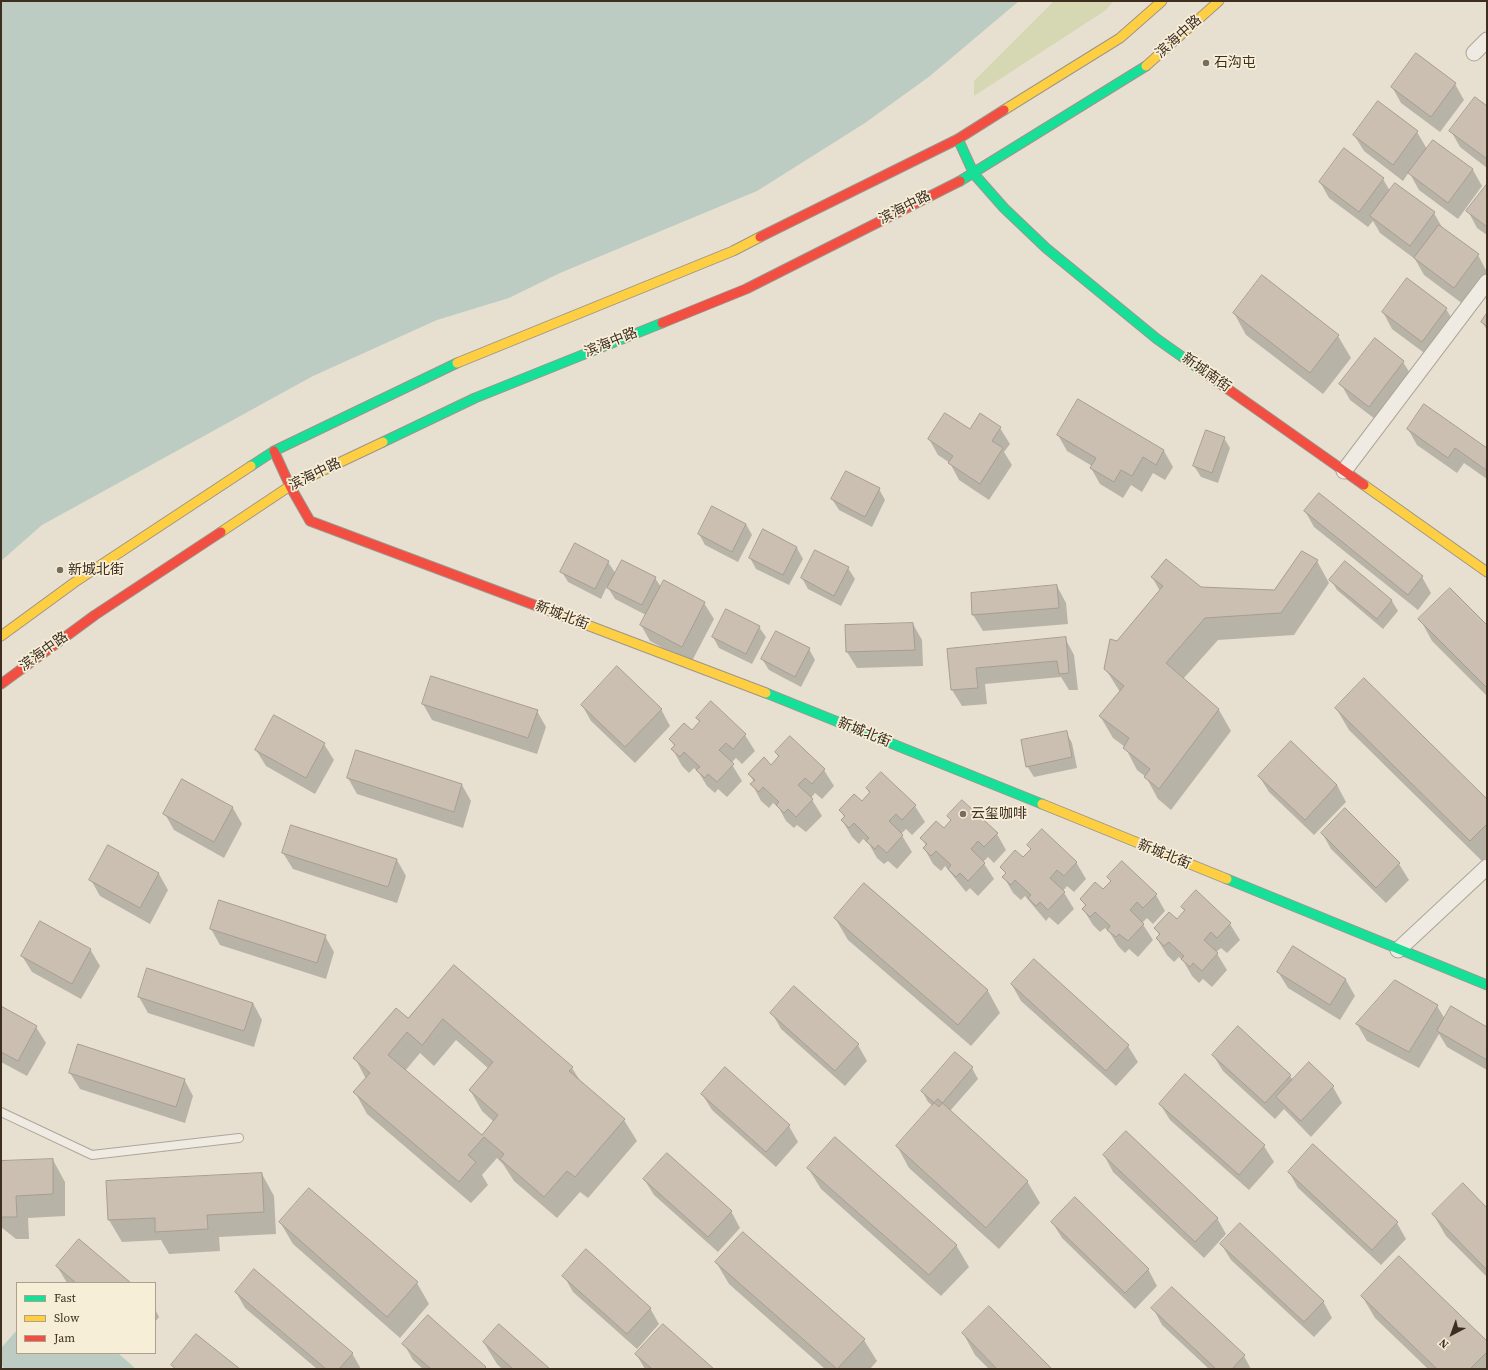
<!DOCTYPE html>
<html>
<head>
<meta charset="utf-8">
<style>
	body { margin:0 }
	#map { position:relative; width:1488px; height:1370px; overflow:hidden; background:#e7e0d1; font-family:"Source Serif 4",serif }
	canvas { display:block }
	.frame { position:absolute; inset:0; border:2px solid #3d2e20; pointer-events:none }
	.legend { position:absolute; left:16px; top:1282px; width:140px; height:72px; box-sizing:border-box; background:#f7eed8; border:1px solid #ada18e; margin:0; padding:5px 7px; list-style:none; font-size:12px; color:#3d2e20 }
	.legend li { display:flex; align-items:center; gap:8px; height:20px }
	.legend b { width:20px; border:1px solid #ada18e }
	.north { position:absolute; left:1432px; top:1314px; width:40px; height:40px; -webkit-text-stroke:3px #f7eed8; paint-order:stroke; rotate:221deg; font-size:11px; font-weight:700; line-height:16px; text-align:center; color:#3d2e20 }
	.north::after { content:''; display:block; margin:auto; width:14px; height:18px; background:#3d2e20; clip-path:polygon(50% 0,100% 100%,50% 72%,0 100%) }
</style>
</head>
<body>
<div id="map">
<canvas width="1488" height="1370"></canvas>
<div class="frame"></div>
<ul class="legend">
<li><b style="height:5px;background:#16e098"></b>Fast</li>
<li><b style="height:5px;background:#ffcf43"></b>Slow</li>
<li><b style="height:5px;background:#f24e42"></b>Jam</li>
</ul>
<div class="north">N</div>
</div>
<script>
const context = document.querySelector('canvas').getContext('2d');
context.lineJoin = 'round';
function paint(path, color) { context.fillStyle = color; context.fill(path, 'evenodd'); }
function stroke(path, color, width, dash) { context.strokeStyle = color; context.lineWidth = width; context.lineCap = dash ? 'butt' : 'round'; context.setLineDash(dash || []); context.stroke(path); }
function write(font, color, halo, rows, align = 'center') {
  context.font = font + ' "Source Serif 4","Noto Sans SC",serif'; context.lineWidth = 3.5; context.setLineDash([]); context.textBaseline = 'middle'; context.strokeStyle = halo; context.fillStyle = color; for (const [text, x, y, turn = 0] of rows) {
    context.save(); context.translate(x, y); context.rotate((+turn || 0) * Math.PI / 180); context.textAlign = isNaN(turn) ? turn : align; if (halo) context.strokeText(text, 0, 0); context.fillText(text, 0, 0); context.restore();
  }
}
paint(new Path2D(`
	M1054,1H1114L1106,10L974,96V81Z`), '#d6d7b3');
paint(new Path2D(`
	M1,1H1019L930,76L865,123L757,191L560,273L509,298L437,320L313,376L42,525L1,561Z
	M17,1330V1353H118L136,1369H4L1,1363V1348Z`), '#bcccc2');
paint(new Path2D(`
	M1455,84L1464,100L1440,132L1401,103L1392,87Z
	M1379,103L1417,132L1427,149L1434,141L1473,170L1482,186L1458,219L1419,190L1409,172L1403,181L1364,151L1354,135Z
	M1487,108V168L1460,147L1451,131Z
	M1383,179L1390,191L1434,213L1443,229L1478,255L1487,272L1463,304L1424,275L1415,259L1380,233L1373,221L1368,227L1329,198L1320,182Z
	M1487,185V235L1477,228L1468,211Z
	M1262,277L1338,336L1351,358L1323,394L1246,335L1234,313Z
	M1446,309L1456,325L1431,358L1392,329L1383,312Z
	M1487,315V330L1482,322Z
	M1403,362L1413,378L1379,422L1350,400L1341,384Z
	M1078,400L1164,451L1173,467L1165,480L1153,473L1142,492L1131,485L1123,498L1100,484L1091,468L1092,466L1067,451L1058,435Z
	M1424,405L1487,449V479L1464,463L1457,473L1417,445L1408,429Z
	M1000,428L1010,444L1004,452L1012,465L989,500L959,480L950,463L938,455L929,439L970,430Z
	M1224,438L1230,448L1218,483L1201,477L1194,466Z
	M879,489L885,500L872,527L839,510L832,499Z
	M1305,511L1422,577L1431,593L1418,610L1314,527Z
	M746,524L752,535L738,562L705,545L699,534Z
	M764,531L797,548L803,559L789,585L756,569L750,558Z
	M1317,561L1329,583L1294,635L1218,640L1183,679L1219,710L1231,731L1171,810L1158,799L1146,777L1137,770L1125,747L1113,738L1100,716L1120,692L1105,668L1118,642L1160,591L1152,577L1200,588L1274,591Z
	M608,562L616,574L655,578L661,587L704,603L714,619L691,663L650,641L641,625L646,615L615,599L607,586L601,599L568,582L562,572Z
	M1345,562L1392,601L1398,611L1383,629L1337,590L1331,580Z
	M848,568L855,579L841,606L808,589L802,578Z
	M1057,586L1066,603L1068,624L983,631L973,615Z
	M1420,619L1487,626V696L1432,641Z
	M913,624L922,640L923,666L857,668L847,652L846,626Z
	M759,627L766,637L752,664L719,648L713,637Z
	M1065,638L1074,655L1078,690H1069L1061,677L985,684L987,704L962,706L952,690L948,649Z
	M809,649L815,660L801,687L769,670L762,659Z
	M711,703L745,735L755,751L742,764L736,758L731,763L742,781L727,797L718,789L715,793L707,786L699,773L694,768L689,773L682,766L673,750L675,747L670,739L692,731L700,723L697,718Z
	M423,704L537,711L546,727L537,754L432,720Z
	M582,705L661,709L670,726L635,763L591,721Z
	M1336,708L1487,801V858L1483,862L1349,730Z
	M1066,732L1072,743L1077,768L1034,777L1027,766Z
	M790,738L824,770L834,786L822,799L815,793L811,798L822,816L806,832L797,825L794,828L786,821L779,808L773,803L769,808L761,801L752,784L754,782L749,774L771,766L779,758L776,753Z
	M324,744L334,760L315,794L266,766L256,750Z
	M357,751L462,785L471,801L463,828L357,794L348,778Z
	M881,774L915,806L925,822L912,835L906,829L901,834L912,852L897,869L888,861L884,864L877,858L869,844L863,839L859,844L852,837L842,820L845,818L840,810L862,802L870,794L867,789Z
	M1259,776L1337,785L1346,802L1314,835L1269,792Z
	M183,781L233,808L242,824L224,858L174,830L165,814Z
	M1345,810L1399,864L1409,880L1386,903L1331,849L1322,833Z
	M949,816L997,834L1006,850L994,863L988,857L983,862L994,879L978,896L970,888L966,892L945,866L941,871L933,864L924,848L926,846L922,838L944,830L951,821Z
	M292,826L397,860L406,876L397,903L293,869L283,853Z
	M1028,845L1076,862L1086,879L1074,892L1067,886L1063,891L1074,909L1058,925L1049,917L1046,921L1025,896L1021,900L1013,893L1004,877L1006,874L1001,867L1023,859L1031,850Z
	M109,847L159,874L168,890L150,924L100,896L91,880Z
	M1108,877L1156,895L1165,911L1153,924L1147,918L1142,923L1153,940L1138,957L1129,949L1125,953L1118,946L1110,933L1105,928L1100,932L1093,925L1083,909L1086,907L1081,899L1103,891L1111,882Z
	M865,884L988,991L1000,1013L971,1046L848,940L835,918Z
	M1196,892L1230,924L1240,940L1227,953L1221,948L1216,952L1227,970L1212,987L1203,979L1199,983L1192,976L1184,962L1179,957L1174,962L1167,955L1157,939L1160,936L1155,928L1177,920L1185,912L1182,907Z
	M211,929L325,936L334,952L326,979L220,945Z
	M1293,948L1346,980L1355,996L1340,1020L1288,988L1278,972Z
	M90,949L100,966L81,999L32,972L22,956Z
	M1034,960L1128,1046L1138,1062L1116,1086L1021,1001L1012,985Z
	M454,966L572,1068L581,1082L624,1120L637,1141L588,1198L580,1192L557,1218L514,1181L503,1164L497,1158L482,1175L488,1185L471,1203L367,1114L355,1092L366,1079L355,1058L408,1019ZM456,1040L488,1068L470,1090L482,1111L494,1122L482,1137L405,1071L420,1053L434,1066Z
	M1395,981L1437,1006L1445,1019L1487,1028V1070L1447,1047L1439,1034L1419,1068L1367,1041L1357,1024Z
	M139,997L253,1003L262,1020L254,1047L148,1013Z
	M1,1008L36,1027L46,1043L27,1076L1,1062Z
	M772,1013L858,1045L867,1061L845,1086L781,1029Z
	M1238,1028L1290,1076L1293,1080L1333,1087L1342,1103L1311,1137L1284,1109L1275,1119L1223,1071L1213,1055Z
	M972,1068L978,1079L950,1111L1027,1181L1040,1203L999,1249L909,1168L897,1146L933,1106L928,1102L922,1091Z
	M70,1073L184,1079L193,1096L185,1123L80,1089Z
	M1185,1076L1264,1146L1274,1162L1249,1190L1170,1120L1160,1104Z
	M702,1094L789,1126L798,1142L776,1167L712,1110Z
	M1104,1155L1217,1218L1226,1234L1204,1258L1113,1172Z
	M53,1160L65,1182V1216L28,1218L29,1239H16L1,1227V1162Z
	M808,1168L956,1245L969,1267L941,1296L821,1189Z
	M1289,1172L1397,1223L1406,1239L1381,1265L1298,1188Z
	M262,1174L274,1196L276,1234L219,1237L220,1251L169,1254L161,1240L122,1242L109,1220Z
	M644,1179L731,1211L740,1228L718,1252L654,1195Z
	M1487,1209V1277L1446,1236L1433,1214Z
	M280,1222L417,1283L429,1304L400,1338L293,1244Z
	M1052,1222L1148,1269L1157,1286L1135,1309L1062,1238Z
	M1221,1244L1323,1301L1332,1318L1314,1337L1231,1260Z
	M716,1262L864,1340L877,1361L870,1369H825L729,1284Z
	M57,1266L129,1283H67Z
	M564,1276L650,1308L659,1324L637,1349L573,1292Z
	M1172,1288L1244,1356L1251,1369H1209L1162,1325L1153,1308Z
	M236,1292L352,1353L361,1369H317L245,1308Z
	M1362,1296L1487,1343V1369H1428L1375,1318Z
	M155,1309L159,1317L155,1322Z
	M963,1333L1050,1369H989L975,1355Z
	M484,1343L548,1369H502L497,1364Z
	M404,1344L485,1368L486,1369H423L413,1360Z
	M636,1354L713,1369H645Z`), '#0003');
const building = new Path2D(`
	M1416,53L1456,83L1431,117L1391,87Z
	M1475,97L1487,106V159L1449,131Z
	M1378,101L1418,131L1393,165L1353,135Z
	M1433,140L1473,169L1448,203L1408,173Z
	M1344,148L1384,178L1359,212L1319,182Z
	M1395,183L1435,212L1410,246L1370,216Z
	M1487,184V227L1466,211Z
	M1439,225L1479,254L1454,288L1414,258Z
	M1262,275L1339,335L1310,373L1233,313Z
	M1407,278L1447,308L1422,342L1382,312Z
	M1487,313V326L1481,322Z
	M1375,338L1404,361L1369,407L1339,384Z
	M1078,399L1164,450L1156,465L1143,457L1132,476L1121,470L1114,482L1090,468L1096,458L1057,435Z
	M1424,404L1487,448L1486,470L1455,448L1448,458L1407,429Z
	M945,413L970,429L980,413L1001,427L992,441L1003,448L980,484L948,463L953,456L928,439Z
	M1206,430L1225,437L1212,473L1193,466Z
	M846,471L880,488L865,517L831,499Z
	M1319,493L1423,576L1408,595L1304,511Z
	M712,506L746,524L732,552L698,534Z
	M763,529L797,547L783,575L749,558Z
	M575,543L609,561L595,589L560,572Z
	M815,550L849,567L834,596L801,578Z
	M1302,551L1318,560L1281,613L1205,618L1166,663L1219,709L1159,789L1144,777L1150,769L1123,748L1129,738L1099,716L1124,686L1104,669L1110,639L1117,641L1163,586L1151,577L1166,559L1201,587L1274,590Z
	M622,560L656,577L642,605L607,588Z
	M1345,561L1392,600L1377,619L1329,580Z
	M664,580L705,602L682,647L640,625Z
	M1057,585L1059,608L972,615L971,593Z
	M1450,588L1487,625V688L1418,619Z
	M726,609L760,626L746,654L712,637Z
	M913,623L915,650L846,652L845,625Z
	M776,631L810,648L795,677L761,659Z
	M1066,637L1069,673L1059,674L1057,661L976,668L978,688L951,690L947,649Z
	M617,666L662,709L625,747L581,705Z
	M431,676L538,710L528,738L422,704Z
	M1364,678L1487,799V824L1470,841L1335,708Z
	M711,701L746,734L733,749L726,743L719,750L734,764L717,782L708,774L705,778L696,770L700,767L684,752L680,757L671,749L675,745L669,739L684,723L692,730L700,721L696,718Z
	M274,715L325,743L306,778L255,750Z
	M1067,731L1072,757L1026,767L1021,740Z
	M790,736L825,769L812,784L805,778L798,785L813,799L796,817L788,809L784,813L776,805L779,802L763,787L759,792L750,784L755,780L748,774L764,757L771,765L779,756L775,752Z
	M1291,741L1337,785L1305,820L1258,776Z
	M356,750L462,784L454,812L347,778Z
	M881,772L916,805L902,820L896,814L889,821L903,835L887,853L878,845L875,849L866,841L869,838L854,823L849,828L841,820L845,816L839,810L854,794L862,801L870,792L866,788Z
	M182,779L233,807L214,842L163,814Z
	M962,800L998,833L984,847L978,841L971,849L985,863L968,881L960,873L956,877L948,869L951,865L936,851L931,856L923,848L927,844L920,838L936,821L944,828L951,820L947,816Z
	M1345,808L1400,863L1376,888L1321,833Z
	M291,825L397,859L388,887L282,853Z
	M1042,829L1077,862L1064,876L1057,870L1050,878L1065,892L1048,910L1040,902L1036,906L1028,898L1031,895L1015,880L1011,885L1002,877L1006,873L1000,867L1015,850L1023,857L1031,849L1027,845Z
	M108,845L159,873L140,908L89,880Z
	M1122,861L1157,894L1143,908L1137,902L1130,910L1144,924L1128,941L1119,934L1116,937L1107,930L1110,926L1095,912L1090,917L1082,909L1086,905L1080,899L1095,882L1103,889L1111,881L1107,877Z
	M864,883L988,990L958,1025L834,918Z
	M1196,890L1231,923L1217,938L1211,932L1204,940L1218,953L1202,971L1193,963L1190,967L1181,959L1184,956L1169,942L1164,946L1156,938L1160,934L1154,928L1169,912L1177,919L1185,910L1181,907Z
	M219,900L326,935L317,963L210,929Z
	M40,921L91,949L72,984L21,956Z
	M1293,946L1346,979L1330,1005L1277,972Z
	M1034,959L1129,1045L1106,1071L1011,984Z
	M454,965L573,1067L569,1071L625,1119L575,1177L567,1171L544,1197L500,1159L504,1154L484,1137L468,1155L476,1162L459,1182L353,1092L370,1073L353,1058L396,1008L408,1018ZM443,1019L493,1062L469,1090L498,1115L482,1135L388,1055L407,1032L422,1045Z
	M147,968L253,1003L244,1031L138,997Z
	M1395,980L1438,1005L1409,1052L1356,1024Z
	M794,986L859,1044L835,1071L770,1013Z
	M1,1006L37,1026L18,1061L1,1052Z
	M1451,1006L1487,1027V1060L1437,1031Z
	M1238,1026L1291,1075L1265,1103L1212,1055Z
	M78,1044L185,1079L176,1107L69,1073Z
	M955,1052L973,1067L939,1107L921,1091Z
	M1309,1062L1334,1086L1301,1121L1276,1097Z
	M725,1067L790,1125L766,1152L701,1094Z
	M1185,1074L1265,1145L1239,1175L1159,1104Z
	M938,1099L1028,1181L986,1228L896,1146Z
	M1126,1131L1218,1218L1195,1242L1103,1155Z
	M835,1137L957,1245L929,1275L807,1168Z
	M1313,1144L1398,1222L1372,1250L1288,1172Z
	M667,1153L732,1211L708,1237L643,1179Z
	M53,1159V1194L16,1196L17,1217H1V1161Z
	M262,1173L264,1212L207,1215L208,1229L155,1232V1218L108,1220L106,1181Z
	M1463,1183L1487,1208V1270L1432,1214Z
	M309,1188L418,1282L387,1317L279,1222Z
	M1075,1197L1149,1269L1125,1293L1051,1222Z
	M1240,1223L1324,1301L1304,1322L1220,1244Z
	M743,1232L865,1339L837,1369L715,1262Z
	M79,1239L131,1283H76L56,1266Z
	M586,1249L651,1308L627,1334L562,1276Z
	M1399,1256L1487,1341V1352L1470,1369H1437L1361,1296Z
	M254,1269L353,1353L339,1369H326L235,1292Z
	M1172,1287L1245,1355L1232,1369H1216L1151,1308Z
	M989,1306L1052,1369H997L962,1333Z
	M428,1315L486,1367L484,1369H431L402,1344Z
	M499,1324L550,1369H513L483,1342Z
	M663,1324L714,1369H652L635,1354Z
	M196,1334L240,1369H176L171,1365Z`);
paint(building, '#cbbfb2');
stroke(building, '#a89c90', 1);
const lane = new Path2D(`
	M1,1112L92,1155L239,1138`);
const street = new Path2D(`
	M1474,53L1487,40
	M1344,471L1487,282
	M1398,950L1487,867`);
const fast = new Path2D(`
	M958,139L974,174L1004,208L1046,248L1157,339L1208,375
	M960,181L1146,66
	M383,442L475,398L662,323
	M251,466L274,451L457,363
	M766,693L1042,804
	M1227,879L1487,985`);
const slow = new Path2D(`
	M1146,66L1219,1
	M1004,110L1120,38L1162,1
	M457,363L733,251L760,237
	M1364,485L1487,572
	M221,532L290,486L383,442
	M545,609L766,693
	M1,636L75,582L251,466
	M1042,804L1227,879`);
const jam = new Path2D(`
	M760,237L958,139L1004,110
	M662,323L746,289L960,181
	M1208,375L1364,485
	M274,451L290,486L310,521L545,609
	M1,684L95,615L221,532`);
stroke(lane, '#ada599', 10);
stroke(street, '#ada599', 17);
stroke(fast, '#9c958a', 11);
stroke(slow, '#9c958a', 11);
stroke(jam, '#9c958a', 11);
stroke(lane, '#efebe3', 8);
stroke(street, '#efebe3', 15);
stroke(fast, '#16e098', 9);
stroke(slow, '#ffcf43', 9);
stroke(jam, '#f24e42', 9);
for (const [x, y, r, color] of [
	[1206,63,4,"#786c5e"],
	[60,570,4,"#786c5e"],
	[963,814,4,"#786c5e"]
]) { const dot = new Path2D(); dot.arc(x, y, r, 0, 2 * Math.PI); context.fillStyle = color; context.fill(dot); stroke(dot, '#f7eed8', 1.5); }
write('14px', '#3d2e20', '#f7eed8', [
	["滨海中路",1179,37,-42],
	["滨海中路",905,208,-27],
	["滨海中路",611,343,-22],
	["新城南街",1206,373,35],
	["滨海中路",315,475,-26],
	["新城北街",562,616,21],
	["滨海中路",44,652,-36],
	["新城北街",864,733,22],
	["新城北街",1164,855,22]
]);
write('14px', '#3d2e20', '#f7eed8', [
	["石沟屯",1214,63],
	["新城北街",68,570],
	["云玺咖啡",971,814]
], 'left');
</script>
</body>
</html>
